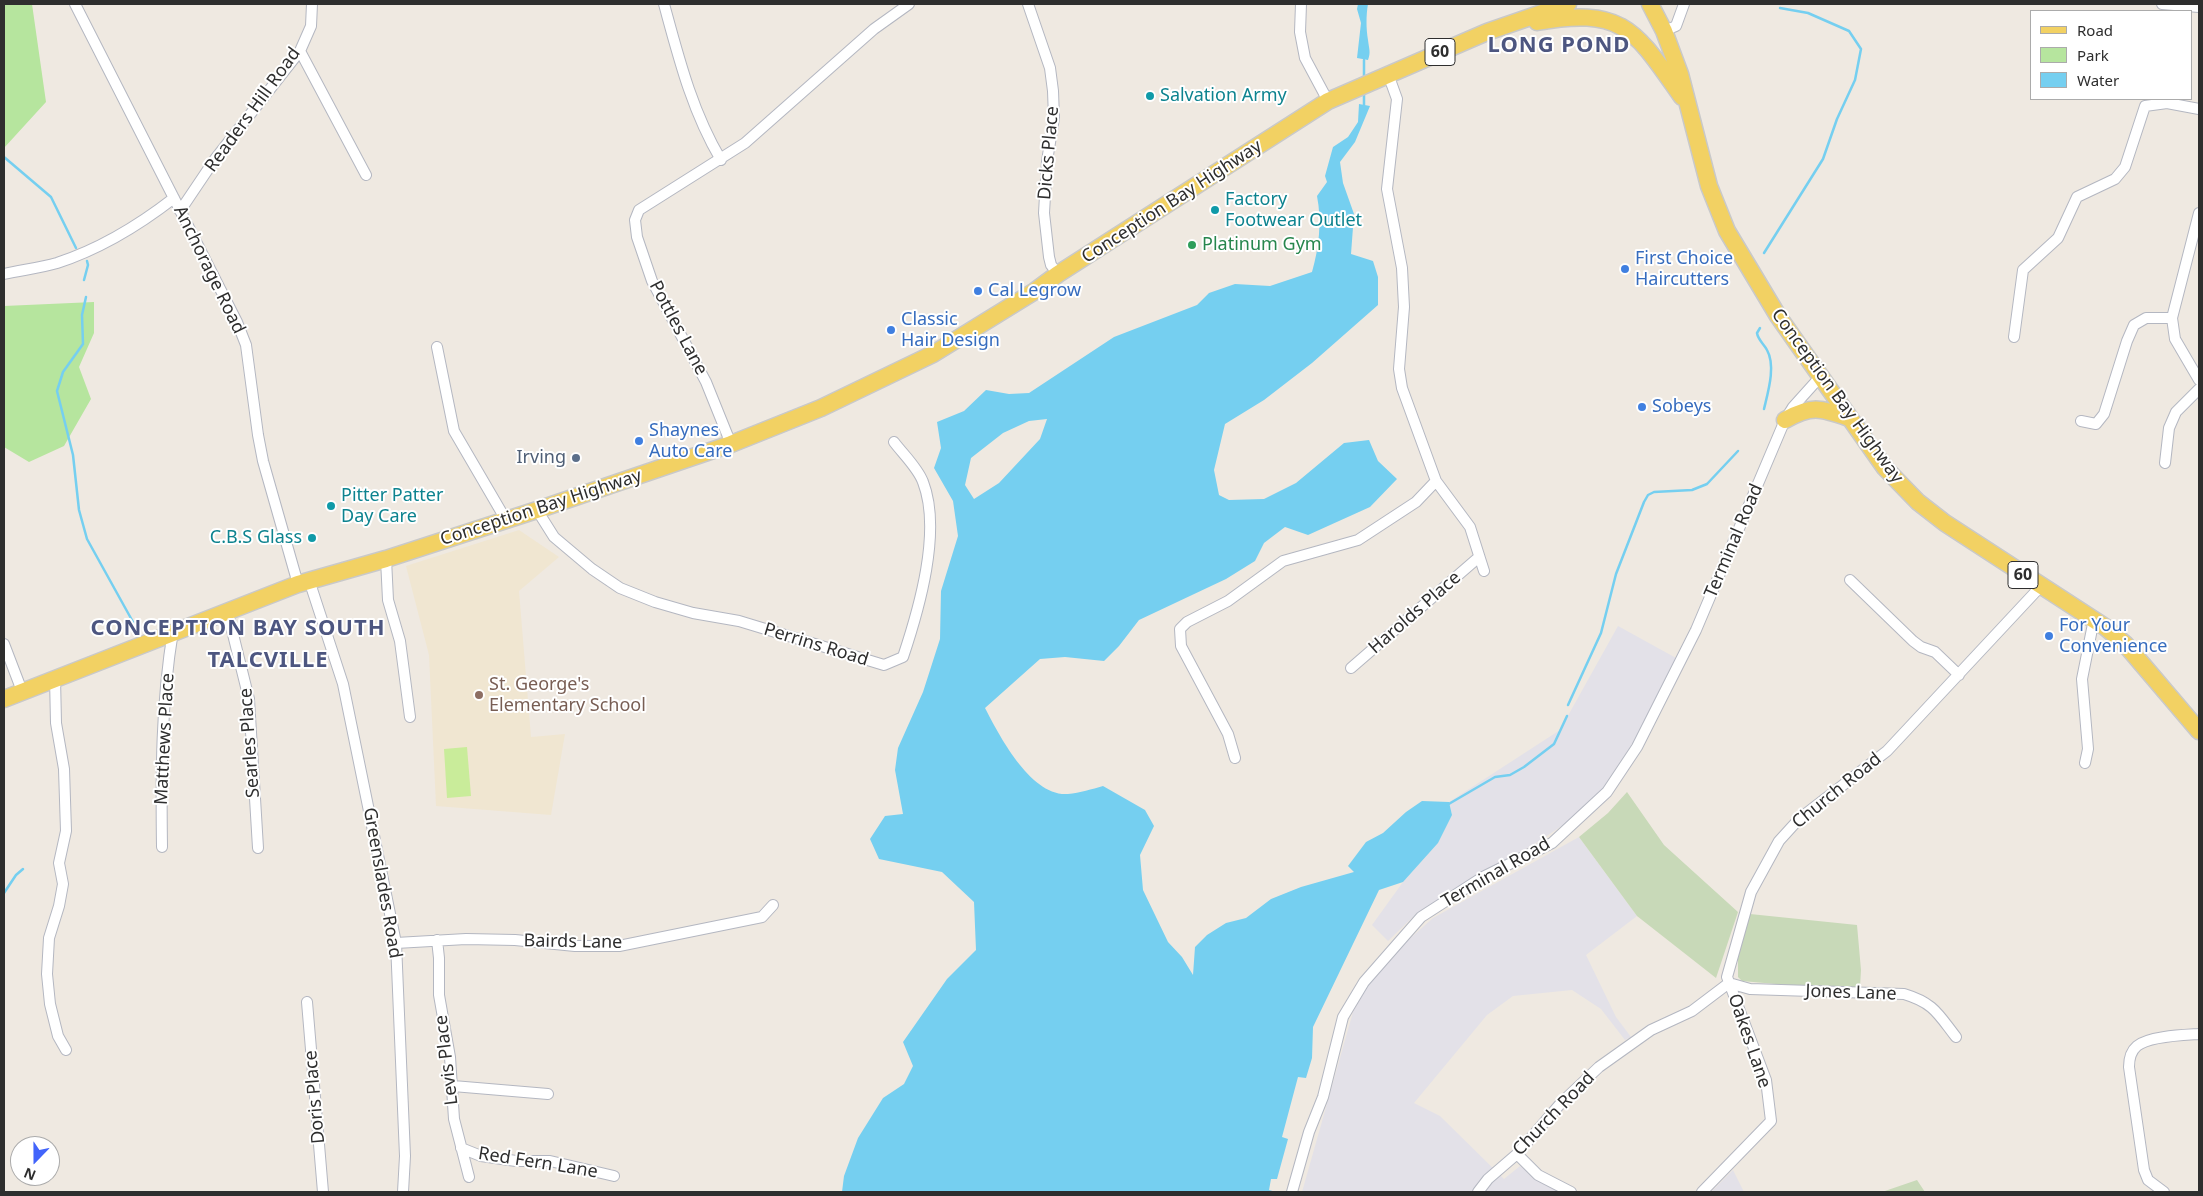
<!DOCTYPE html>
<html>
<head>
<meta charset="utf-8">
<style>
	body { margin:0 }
	#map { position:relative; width:2203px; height:1196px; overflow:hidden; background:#efe9e1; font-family:"Noto Sans",sans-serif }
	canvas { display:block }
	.frame { position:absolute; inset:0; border:5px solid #2e2e2e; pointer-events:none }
	.legend { position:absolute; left:2030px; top:10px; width:162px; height:90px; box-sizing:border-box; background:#fff; border:1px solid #ababab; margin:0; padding:6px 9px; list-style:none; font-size:15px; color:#2e2e2e }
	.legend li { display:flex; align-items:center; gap:10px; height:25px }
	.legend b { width:25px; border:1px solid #ababab }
	.north { position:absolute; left:10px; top:1136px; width:50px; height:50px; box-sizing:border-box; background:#fff; border:1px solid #ababab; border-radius:50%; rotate:202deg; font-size:14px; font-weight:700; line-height:20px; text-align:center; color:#2e2e2e }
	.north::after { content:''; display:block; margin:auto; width:18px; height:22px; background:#4264fb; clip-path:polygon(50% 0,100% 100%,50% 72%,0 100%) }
</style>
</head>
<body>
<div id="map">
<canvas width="2203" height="1196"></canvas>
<div class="frame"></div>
<ul class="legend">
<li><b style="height:6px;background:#f2d163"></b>Road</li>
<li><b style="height:14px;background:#b6e59e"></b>Park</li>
<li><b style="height:14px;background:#75cff0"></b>Water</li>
</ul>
<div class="north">N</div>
</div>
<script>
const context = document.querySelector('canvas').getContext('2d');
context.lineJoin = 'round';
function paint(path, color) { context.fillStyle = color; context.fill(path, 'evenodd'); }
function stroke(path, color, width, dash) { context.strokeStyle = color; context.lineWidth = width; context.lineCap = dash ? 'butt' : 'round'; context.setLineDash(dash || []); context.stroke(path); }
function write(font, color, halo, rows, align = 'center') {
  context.font = font + ' "Noto Sans",sans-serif'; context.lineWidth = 4; context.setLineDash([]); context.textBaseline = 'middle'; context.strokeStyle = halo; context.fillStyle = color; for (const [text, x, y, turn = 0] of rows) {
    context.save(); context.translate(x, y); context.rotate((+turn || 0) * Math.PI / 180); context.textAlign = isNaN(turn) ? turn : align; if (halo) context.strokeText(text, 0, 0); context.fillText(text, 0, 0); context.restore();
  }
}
paint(new Path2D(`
	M1618,626L1676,658L1633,743L1603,789L1576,816L1541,840L1417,913L1388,941L1372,925L1403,882L1438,843L1452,815L1449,802L1560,730Z
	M1579,837L1637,916L1586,955L1616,1017L1631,1037L1625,1040L1601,1009L1572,990L1513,996L1487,1015L1414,1103L1440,1116L1504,1179L1520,1166L1561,1192H1302L1353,1012L1371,980L1397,950L1433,918Z
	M1733,1170L1744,1192H1711Z`), '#e3e1e8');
paint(new Path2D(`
	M519,530L559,557L519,591L531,737L565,734L551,815L436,806L429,655L406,566Z`), '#f0e6d1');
paint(new Path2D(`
	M4,4H32L46,102L4,148Z
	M94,302V333L79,367L91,399L64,446L29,462L4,447V306Z`), '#b6e59e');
paint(new Path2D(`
	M1627,792L1664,845L1738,912L1716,978L1637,916L1579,837L1608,813Z
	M1750,914L1857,925L1861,970L1860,987H1809L1742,981L1738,977V954Z
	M1917,1180L1925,1192H1882Z`), '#c8d9b8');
paint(new Path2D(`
	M467,747L471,796L447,798L444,749Z`), '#c9ec9a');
paint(new Path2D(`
	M1358,4H1368C1366,15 1366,29 1368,40C1369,49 1371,52 1368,60L1357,58L1361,23L1357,9Z
	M1359,104L1370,106L1355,142L1340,162L1343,183L1354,214L1351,254L1373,261L1378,277V305L1312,363L1264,400L1225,424L1214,470L1219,495L1229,500L1264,499L1296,483L1344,443L1369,440L1378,461L1397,479L1370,507L1308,535L1285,527L1264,543L1255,561L1226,579L1139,620L1119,646L1104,661L1065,657L1040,659L985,708C999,735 1031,797 1068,794C1080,793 1092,789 1103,786L1145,810L1154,826L1140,855L1143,890L1168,942L1182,957L1193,975L1195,947L1207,935L1226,923L1246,918L1271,899L1301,887L1354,872L1348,866L1366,842L1383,833L1406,812L1422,801L1449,802L1452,815L1438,843L1403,882L1379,890L1313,1027L1312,1058L1306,1078L1298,1077L1282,1137L1288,1139L1277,1179H1271L1269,1190L1276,1192H842L844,1176L858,1138L883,1098L904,1084L913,1066L903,1042L947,979L976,950L974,902L942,872L879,859L870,839L885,816L903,814L895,770L898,748L923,692L940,639L941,591L958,536L953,501L934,468L941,448L937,422L964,411L986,390L1009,394L1029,393L1114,337L1197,305L1209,293L1235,284L1270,286L1312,272C1319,248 1322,221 1317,196L1327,182L1325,176L1333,147L1348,137L1358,122ZM1047,419L1040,439L999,483L974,499L965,485L971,458L1003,433L1029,421Z`), '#75cff0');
stroke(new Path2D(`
	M1364,78V60
	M1364,105V91
	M4,157L51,197L76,248
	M1764,253L1823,159L1837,119L1855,80L1861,49L1849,31L1808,13L1780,8
	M84,280L88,265L87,261
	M86,297L82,315L83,344L63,372L57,391L73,455L79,510L87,539L133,622L132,631
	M1760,328L1757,333C1758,340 1764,344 1767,350C1776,366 1768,392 1764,409
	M1568,705L1601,633L1616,574L1644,502L1648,495L1654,492L1692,490L1707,484L1738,451
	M1447,805L1495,777L1510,775L1524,767L1554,744L1567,716
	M4,893L16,875L23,869`), '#75cff0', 2.5);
const street = new Path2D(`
	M75,4L237,322L246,345L258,435L263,461L298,584
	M664,4C679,59 692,111 721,160
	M1028,4L1050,68L1053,91L1054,118L1047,161L1044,213L1049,257L1051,265L1058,274
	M1301,4L1300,32L1305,58L1328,101
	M2162,4L2199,7
	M1664,31L1676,26L1684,4
	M300,51L366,175
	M1388,74L1397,99L1387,189L1402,268L1404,307L1399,369L1402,388L1436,481L1470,527L1484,571
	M180,211L215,159L300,51L311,26L312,4
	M2199,213L2172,318L2175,339L2199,380
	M4,274C21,270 40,268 57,263C100,249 138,226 174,198
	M2014,337L2023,270L2058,238L2077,197L2115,179L2125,167L2145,106L2167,103L2199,109
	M437,347L454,431L506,520
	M2081,421L2096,424L2104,414L2127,341L2134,325L2146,318H2172
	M731,444L706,382L652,281L637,237L635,220L639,210L745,143L874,29L909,4
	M2165,463L2169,428L2176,412L2199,389
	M537,510L554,537L592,569L620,588L655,602L693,613L739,621L884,665L903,657C919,609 942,531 923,482C918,468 903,454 894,442
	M386,559L388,600L400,641L410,717
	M309,580L343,684L396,943L405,1156L403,1192
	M1850,580L1913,641L1921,647L1935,652L1959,675
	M227,610L249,699L258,848
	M4,644L22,691
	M1351,668L1479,557
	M55,678L56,723L64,769L66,831L59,863L63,884L59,906L49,938L47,974L50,1004L58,1036L66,1050
	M1235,758L1228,734L1181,646L1180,629L1187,622L1228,601L1283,561L1358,540L1416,502L1436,481
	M2085,763L2088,749L2082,679L2094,619
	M162,847C161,775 161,703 173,631
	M437,940L439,958V995L450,1057L454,1119L469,1177
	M396,943L466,939L515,940L575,946H619L762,917L773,905
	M1729,983L1750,989L1904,994C1934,1003 1938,1014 1956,1037
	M307,1002L323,1192
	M453,1086L548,1094
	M461,1148L481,1156L516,1161H550L614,1176
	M1517,1154L1538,1175L1571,1192
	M1292,1192L1309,1132L1323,1097L1343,1017L1364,982L1421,917L1483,877L1552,843L1607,792L1637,747L1696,630L1785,420L1793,407L1820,377
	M1478,1192L1488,1179L1517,1154L1561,1103L1599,1067L1651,1030L1692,1011L1729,983
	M1702,1192L1771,1121L1766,1080L1727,977L1751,892L1779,841L1799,819L1887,751L2041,586
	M2164,1192L2148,1180L2144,1170L2129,1067C2129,1059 2131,1051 2137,1046C2149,1036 2184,1035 2199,1034`);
const primary = new Path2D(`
	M1650,4L1664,31L1680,74L1709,186L1727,231L1778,316L1885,468L1918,502L1945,523L2105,627L2125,644L2199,731
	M1537,22C1625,6 1636,32 1682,97
	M1785,420C1812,405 1820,408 1849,418
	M4,699L298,584L386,559L537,510L731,444L821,408L933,354L1035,291L1058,274L1328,101L1487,32L1568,4`);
stroke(street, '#b4b7c1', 12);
stroke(primary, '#c9c9c9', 19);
stroke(street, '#fff', 10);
stroke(primary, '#f2d163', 16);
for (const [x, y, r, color] of [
	[1150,96,5,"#0f9aa8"],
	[1215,210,5,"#0f9aa8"],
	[1192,245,5,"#2e9e5b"],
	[1625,269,5,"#3f7fe0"],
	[978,291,5,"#3f7fe0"],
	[891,330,5,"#3f7fe0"],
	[1642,407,5,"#3f7fe0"],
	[639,441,5,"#3f7fe0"],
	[576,458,5,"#5c6f8a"],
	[331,506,5,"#0f9aa8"],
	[312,538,5,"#0f9aa8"],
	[2049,636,5,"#3f7fe0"],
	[479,695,5,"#8d6e63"]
]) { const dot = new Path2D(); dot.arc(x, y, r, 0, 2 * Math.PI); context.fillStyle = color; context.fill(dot); stroke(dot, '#fff', 2); }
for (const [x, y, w] of [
	[1440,52,30],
	[2023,575,30]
]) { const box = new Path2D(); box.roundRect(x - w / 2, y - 13.5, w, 27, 4); context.fillStyle = '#fff'; context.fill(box); stroke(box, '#2e2e2e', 1); }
write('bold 16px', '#2e2e2e', null, [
	["60",1440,52],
	["60",2023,575]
]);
write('18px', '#0d838f', '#fff', [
	["Salvation Army",1160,96],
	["Factory",1225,200],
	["Footwear Outlet",1225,221],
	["Pitter Patter",341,496],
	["Day Care",341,517],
	["C.B.S Glass",302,538,"right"]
], 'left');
write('18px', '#2e2e2e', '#fff', [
	["Readers Hill Road",253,110,-54],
	["Dicks Place",1049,153,-85],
	["Conception Bay Highway",1172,202,-33],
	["Anchorage Road",209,270,64],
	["Pottles Lane",678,328,62],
	["Conception Bay Highway",1837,396,54],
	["Conception Bay Highway",541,508,-18],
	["Terminal Road",1734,541,-67],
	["Harolds Place",1415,613,-41],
	["Perrins Road",816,645,17],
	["Matthews Place",165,739,-87],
	["Searles Place",250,743,-94],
	["Church Road",1837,791,-39],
	["Terminal Road",1496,873,-30],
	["Greenslades Road",382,883,80],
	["Bairds Lane",573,942,1],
	["Jones Lane",1851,993,2],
	["Oakes Lane",1749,1041,71],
	["Levis Place",447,1060,-97],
	["Doris Place",315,1097,-95],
	["Church Road",1554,1114,-46],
	["Red Fern Lane",538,1163,9]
]);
write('18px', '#27864d', '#fff', [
	["Platinum Gym",1202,245]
], 'left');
write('18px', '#366cbe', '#fff', [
	["First Choice",1635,259],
	["Haircutters",1635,280],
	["Cal Legrow",988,291],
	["Classic",901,320],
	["Hair Design",901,341],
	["Sobeys",1652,407],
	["Shaynes",649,431],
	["Auto Care",649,452],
	["For Your",2059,626],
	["Convenience",2059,647]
], 'left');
write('18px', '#4e5e75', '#fff', [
	["Irving",566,458]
], 'right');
write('18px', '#785e54', '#fff', [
	["St. George's",489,685],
	["Elementary School",489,706]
], 'left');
context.letterSpacing = '1px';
write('bold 22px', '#4d5680', '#fff', [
	["LONG POND",1559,46],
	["CONCEPTION BAY SOUTH",238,629],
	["TALCVILLE",268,661]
]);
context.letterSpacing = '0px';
</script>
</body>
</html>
